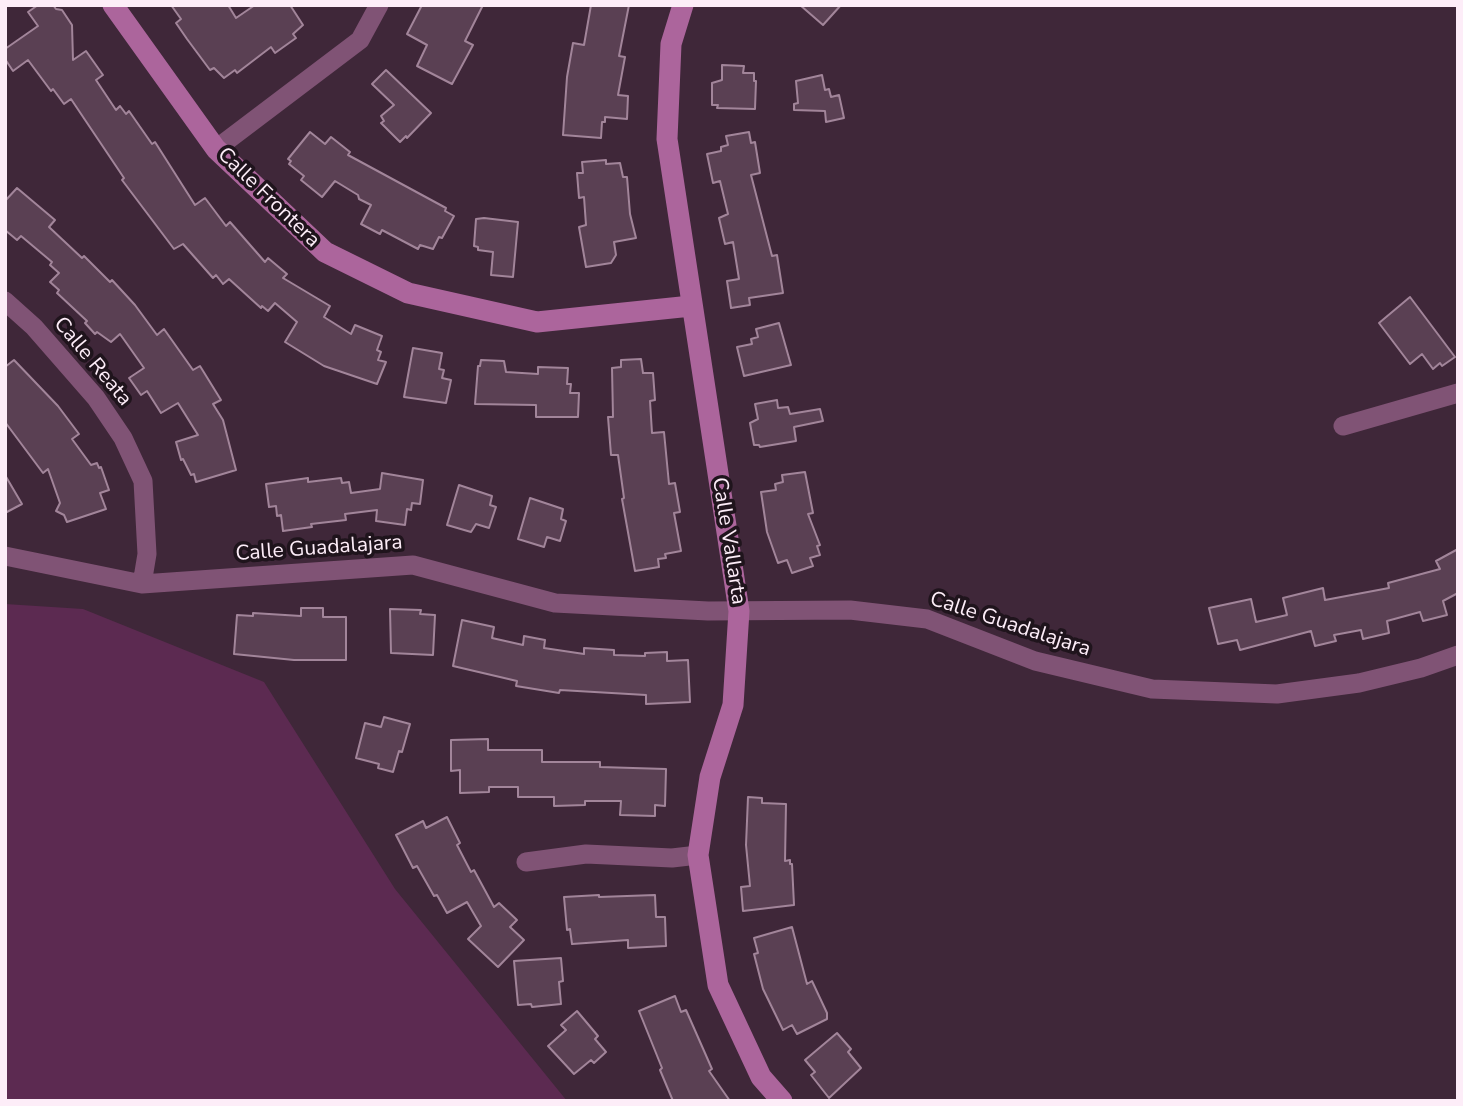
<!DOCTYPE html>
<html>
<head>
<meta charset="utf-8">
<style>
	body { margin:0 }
	#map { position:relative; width:1463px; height:1106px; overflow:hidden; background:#3f2739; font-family:"Nunito Sans",sans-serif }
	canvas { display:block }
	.frame { position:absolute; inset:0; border:7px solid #fdedf8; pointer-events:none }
</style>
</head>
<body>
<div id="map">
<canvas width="1463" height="1106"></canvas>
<div class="frame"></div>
</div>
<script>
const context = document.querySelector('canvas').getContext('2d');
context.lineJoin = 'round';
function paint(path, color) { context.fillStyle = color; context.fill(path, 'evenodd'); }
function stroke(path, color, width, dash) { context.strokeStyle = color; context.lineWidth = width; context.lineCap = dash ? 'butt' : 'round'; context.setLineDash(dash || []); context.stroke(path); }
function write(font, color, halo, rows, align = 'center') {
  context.font = font + ' "Nunito Sans",sans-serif'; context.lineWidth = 7; context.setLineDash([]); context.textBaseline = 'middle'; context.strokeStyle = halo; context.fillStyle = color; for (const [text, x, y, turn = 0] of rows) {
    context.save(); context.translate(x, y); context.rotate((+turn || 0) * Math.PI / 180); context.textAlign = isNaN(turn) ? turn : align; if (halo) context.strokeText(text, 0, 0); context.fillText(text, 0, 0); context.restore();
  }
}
paint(new Path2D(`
	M5,604L83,609L264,682L395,889L567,1101H5Z`), '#5c2a51');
const building = new Path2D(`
	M38,5H53L56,9L62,10L72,25L73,60L86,51L103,75L96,80L116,110L120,106L126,114L129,111L152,144L155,142L195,205L205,198L226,226L230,222L265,262L268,258L287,274L283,278L330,306L324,317L351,334L355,325L382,336L377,350L381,352L378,360L386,362L377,384L324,366L285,342L297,322L275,303L268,311L262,306L261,308L229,279L223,284L216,275L213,278L183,244L174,249L122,180L124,178L71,99L64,104L53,89L51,91L28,60L13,71L5,59V49L38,26L28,12Z
	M171,5H228L236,18L255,5H290L303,25L293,34L296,38L275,53L271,47L237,73L235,70L224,78L214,68L210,70L187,39L176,23L181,19Z
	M422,5H483L465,41L473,45L452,84L417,66L427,45L407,34Z
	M591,5H629L619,56L625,57L618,95L628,96L627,119L605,117V122H602L601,138L563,135L567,77L573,43L584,45Z
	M800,5H841L823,25Z
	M722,65L744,66L743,73H754V81H756L755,109L717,108L718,105H712V83L722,80Z
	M386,70L431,113L407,138L406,136L400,142L381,123L384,121L381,116L394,105L372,84Z
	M822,75L825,90L829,89L831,97L839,95L844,118L826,122L825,111L794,110V104L798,103L796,81Z
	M310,132L325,144L331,137L350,152L348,155L446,208L445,211L454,216L442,238L439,237L433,249L420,245L418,249L382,230L380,234L361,224L371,205L359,199L358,195L335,181L322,197L301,180L304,176L289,164L291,161L288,159Z
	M749,132L751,143L755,142L760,173L751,175L772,256L777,255L783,293L749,298L750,305L731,308L727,281L739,279L733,242L725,244L719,218L728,214L720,181L713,183L707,154L721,151V147L728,145L726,136Z
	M606,160V164L620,163L623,177H627L630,214L636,238L614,242L616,255L611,263L586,267L579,227L586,225L584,197L579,198L577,173H583L582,162Z
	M17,188L55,220L49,227L82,258L84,256L110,282L112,280L135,305L157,335L164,329L193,370L200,366L221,400L213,404L223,420L236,470L196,482L194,474L191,475L183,459L181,460L176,442L198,435L178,403L161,413L147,391L141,395L129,378L144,368L120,334L111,342L97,332L95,334L85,323L87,321L57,293L59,290L50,282L59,273L50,265L52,262L21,236L17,240L5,230V201Z
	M484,218L518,222L513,277L491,275L493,252L478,250V247L474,246L476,219Z
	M1410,297L1455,357L1442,366L1440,363L1433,369L1422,354L1410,364L1379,323Z
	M779,323L791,365L744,376L737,347L752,344L751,339L758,337L756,329Z
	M413,348L442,353L439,369L444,370L442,378L451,380L446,403L404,397Z
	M641,359L643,373H653L655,400L650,401L652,433L664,432L669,484L675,483L680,512L674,513L681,551L665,554L666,558L658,559L659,567L635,571L622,499L624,498L618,455H611L608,417H613L612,368L621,367V360Z
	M14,360L58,406L79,434L72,439L91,465L97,463L99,468L101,467L109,490L100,493L106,509L67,522L64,515L56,511L60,503L48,469L43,473L5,422V367Z
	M481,360L504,361L506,372L538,374V367L568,368L567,384H571L570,393H579L578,417H536V405L475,404L478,366H480Z
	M777,400L778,408L788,407L790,414L820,409L823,421L794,427L796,441L760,447L759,445H754L750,423L758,419L755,404Z
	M805,472L813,513L808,514L820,545L817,546L820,555L810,558L813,566L792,573L787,560L778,563L767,532L761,492L776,490L775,484L783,482L782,475Z
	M382,473L423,480L420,504L412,503L411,510L407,509L405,525L376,521L377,510L345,514L346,520L311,524L312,527L283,531L281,515L277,516L276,506L269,507L266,484L308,478V482L341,478L342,483L349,482L351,493L380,489Z
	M5,475L22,504L5,513Z
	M459,485L492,496L490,505L496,507L489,528L476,524L471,532L447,525Z
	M530,498L563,509L561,519L566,521L560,541L547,537L544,547L518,539Z
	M1458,549V593L1443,601L1447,615L1423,621L1420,612L1387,621L1389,633L1363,639L1361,630L1334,635L1336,641L1315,646L1311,631L1240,650L1237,640L1218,644L1209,608L1251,599L1256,622L1287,615L1283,598L1323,588L1325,600L1389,588L1388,583L1440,569L1436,561Z
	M301,608H323V617H346V660H294L234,654L237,615L253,616V613L301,616Z
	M390,609L421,610L420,614L435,615L433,655L391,653Z
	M462,620L494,627L492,638L523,645L524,636L545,640L544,648L584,654V648L614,650V655L645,656V653L667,652V661L688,660L690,702L646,704V695L560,690L559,693L516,686L517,681L453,666Z
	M384,717L410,724L402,752L399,751L393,772L378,768L379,764L356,758L365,723L381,727Z
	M488,739V750H542V762H600V767L666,769L665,806L655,805V816L620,815L621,801H585V805L554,806V797H518V787H489V792L460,793V770L451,771V740Z
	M748,797L762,798V803L786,804L785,861L790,860V864H792L794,905L743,911L741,887L750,886L746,845Z
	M447,817L460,843L457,845L471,872L474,870L494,907L499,903L517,920L510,927L524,940L498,967L468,939L481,926L467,902L447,913L437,895L434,896L417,866L413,868L396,835L423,821L426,828Z
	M599,895V897L655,895L656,917H665L666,946L628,948V940L572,944L570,929L567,930L564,897Z
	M792,927L807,984L812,981L827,1013V1019L797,1034L792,1025L783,1030L763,989L754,954L758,953L754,938Z
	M561,958L563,981L559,982L561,1004L532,1007L531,1004L518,1005L514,961Z
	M675,996L681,1012L686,1010L712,1069L709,1071L730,1101H673L660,1070L662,1068L639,1011Z
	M577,1011L598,1036L595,1039L606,1052L594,1063L591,1060L574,1074L548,1046L566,1030L561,1025Z
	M837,1033L851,1049L848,1052L861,1068L829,1098L811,1075L815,1072L805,1060Z`);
paint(building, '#5a4053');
stroke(building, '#a2859a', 2);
stroke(new Path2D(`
	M216,149L360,40L379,5
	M5,301L34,327L96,398L123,438L143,481L147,554L142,584
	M1343,426L1458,393
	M5,556L142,584L413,565L555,603L708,611L850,610L927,619L1035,661L1152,689L1277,694L1359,683L1421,668L1458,655
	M526,862L586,854L672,858L698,855`), '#805375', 19);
stroke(new Path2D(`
	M113,5L216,149L325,252L408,293L537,322L691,306
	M683,5L671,44L667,139L739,611L733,705L710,777L698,855L718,985L761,1077L782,1101`), '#ac659c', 21);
write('21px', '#fdedf8', '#1f141c', [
	["Calle Frontera",268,198,44],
	["Calle Reata",92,362,50],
	["Calle Vallarta",728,541,81],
	["Calle Guadalajara",319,549,-4],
	["Calle Guadalajara",1010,625,18]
]);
</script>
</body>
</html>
